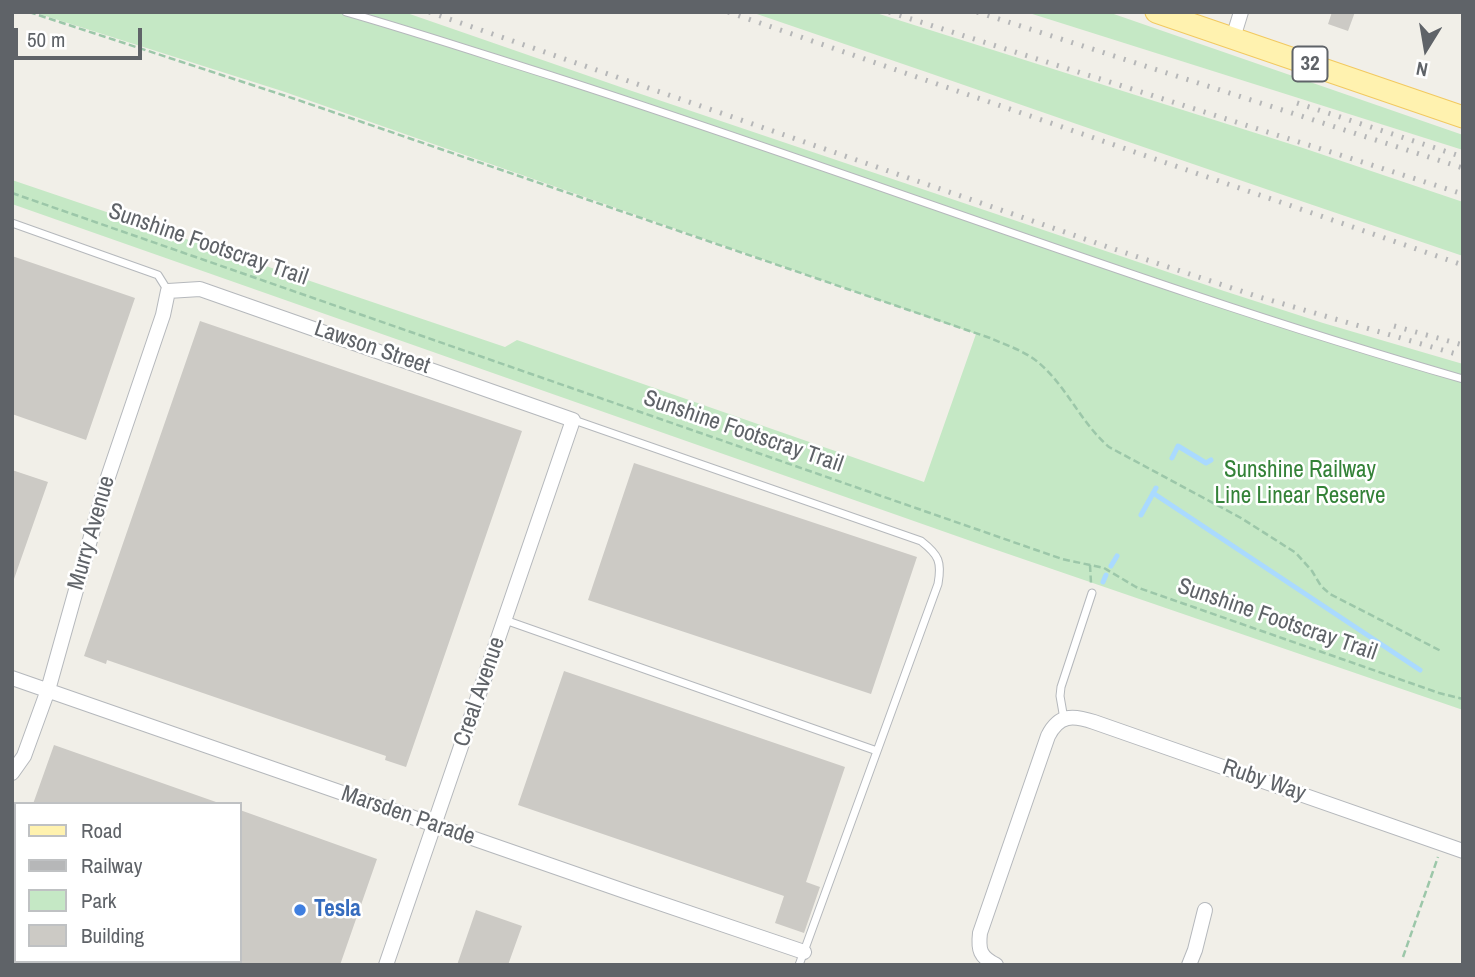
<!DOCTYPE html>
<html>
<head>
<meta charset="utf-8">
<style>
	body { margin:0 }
	#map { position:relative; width:1475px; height:977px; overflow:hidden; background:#f1efe8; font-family:"Archivo Narrow",sans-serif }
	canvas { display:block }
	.frame { position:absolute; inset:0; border:14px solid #5f6368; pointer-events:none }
	.legend { position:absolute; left:14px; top:802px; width:228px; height:161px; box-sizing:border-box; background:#fff; border:2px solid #bfc1c3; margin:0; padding:9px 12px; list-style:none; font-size:21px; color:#5f6368 }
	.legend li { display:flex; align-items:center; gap:14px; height:35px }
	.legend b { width:35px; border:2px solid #bfc1c3 }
	.north { position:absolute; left:1391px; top:14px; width:70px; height:70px; -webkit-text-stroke:5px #fff; paint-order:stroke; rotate:191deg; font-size:19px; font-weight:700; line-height:28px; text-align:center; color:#5f6368 }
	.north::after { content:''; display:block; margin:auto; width:24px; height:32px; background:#5f6368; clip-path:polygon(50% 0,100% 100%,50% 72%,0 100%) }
	.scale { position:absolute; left:14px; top:28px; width:128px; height:32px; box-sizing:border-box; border:4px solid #5f6368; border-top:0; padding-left:9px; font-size:21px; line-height:24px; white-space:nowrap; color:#5f6368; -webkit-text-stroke:5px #fff; paint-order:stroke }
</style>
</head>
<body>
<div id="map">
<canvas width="1475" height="977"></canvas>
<div class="frame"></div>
<ul class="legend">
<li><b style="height:9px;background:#fff2af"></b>Road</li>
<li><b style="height:9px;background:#b6b7b8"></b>Railway</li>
<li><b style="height:19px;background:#c5e8c5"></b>Park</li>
<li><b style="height:19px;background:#cccac5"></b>Building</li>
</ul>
<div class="north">N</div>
<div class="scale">50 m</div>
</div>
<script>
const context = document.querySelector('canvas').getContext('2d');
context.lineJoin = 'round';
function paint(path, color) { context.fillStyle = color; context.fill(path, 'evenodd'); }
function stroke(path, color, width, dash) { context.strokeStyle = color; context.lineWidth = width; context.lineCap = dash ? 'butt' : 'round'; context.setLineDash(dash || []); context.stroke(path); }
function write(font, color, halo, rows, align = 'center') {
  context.font = font + ' "Archivo Narrow",sans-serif'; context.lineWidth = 5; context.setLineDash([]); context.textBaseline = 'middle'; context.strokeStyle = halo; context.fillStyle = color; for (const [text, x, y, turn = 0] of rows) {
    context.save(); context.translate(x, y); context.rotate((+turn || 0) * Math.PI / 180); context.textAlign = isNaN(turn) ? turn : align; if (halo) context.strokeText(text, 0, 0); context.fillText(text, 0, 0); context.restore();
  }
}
paint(new Path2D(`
	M33,12H404L629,90L1224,291L1323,323L1463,364V710L985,546L12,204V180L505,347L517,340L924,482L976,334L282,91Z
	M751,12H873L1303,148L1463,202V256C1225,176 989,93 751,12Z
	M1026,12H1108L1463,135V150Z`), '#c5e8c5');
stroke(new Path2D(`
	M1172,458L1178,446L1206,463L1211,460
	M1153,493L1420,670
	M1141,515L1156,488
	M1111,566L1117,556
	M1103,582L1106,575`), '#aadaff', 5);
paint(new Path2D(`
	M1332,12H1355L1348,31L1328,24Z
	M12,256L135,298L86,440L12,414Z
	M200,321L522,431L406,767L385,760L386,756L107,660L106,664L84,656Z
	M634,463L917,557L871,694L588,600Z
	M12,470L48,482L14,579L12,578Z
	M564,671L845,767L806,882L820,887L804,933L775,923L784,896L518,805Z
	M54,745L216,802V804H33Z
	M240,810L377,859L340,965H240Z
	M476,910L522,926L508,965H457Z`), '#cccac5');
const lane = new Path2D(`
	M346,12C416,32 485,55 555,77C858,174 1156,291 1463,379
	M12,223L158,275L168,291
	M574,420L921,541C939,555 942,562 938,584L799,965
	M505,620L877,751
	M1064,719L1060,696L1061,687L1092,593`);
const street = new Path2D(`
	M1233,38L1241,12
	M12,678L630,893L804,952
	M12,773L24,756L48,690L106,483L163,315L168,291L200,289L573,420L386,965
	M996,965C980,957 978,950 980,933L1048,736C1059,714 1073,715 1094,722L1463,851
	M1189,965L1195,950L1205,910`);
const primary = new Path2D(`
	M1156,12L1463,117`);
stroke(lane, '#b5b8bc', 9);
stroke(street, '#b5b8bc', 16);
stroke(primary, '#f2c960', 23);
stroke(new Path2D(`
	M29,12L295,99L990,338C1006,345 1025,351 1039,363C1067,387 1081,423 1109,447L1241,518L1296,553L1312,571L1321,586L1330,594L1441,651
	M12,193L1062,559L1104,568L1136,587L1439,693L1463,699
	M1090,565L1091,583
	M1403,957L1438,857`), '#9cc7a9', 2.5, [7, 3.5]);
stroke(lane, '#fff', 7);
stroke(street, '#fff', 14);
stroke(primary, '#fff2af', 21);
stroke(new Path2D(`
	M429,12L1108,247L1256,296L1463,356
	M728,12L1463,265
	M889,12L1463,194
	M977,12L1463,168
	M1297,103L1463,157
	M1394,326L1463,345`), '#b6b7b8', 5, [2, 9]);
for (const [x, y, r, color] of [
	[300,910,7,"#3f7fe0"]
]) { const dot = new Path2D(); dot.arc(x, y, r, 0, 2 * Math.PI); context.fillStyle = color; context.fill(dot); stroke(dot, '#fff', 2.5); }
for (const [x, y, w] of [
	[1310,64,35]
]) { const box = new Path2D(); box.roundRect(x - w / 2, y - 17.5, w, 35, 5); context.fillStyle = '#fff'; context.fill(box); stroke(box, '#5f6368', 2); }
write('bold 21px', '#5f6368', null, [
	["32",1310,64]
]);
write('23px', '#5f6368', '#fff', [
	["Sunshine Footscray Trail",208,245,19],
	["Lawson Street",372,348,19],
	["Sunshine Footscray Trail",743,432,19],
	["Murry Avenue",92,533,-74],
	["Sunshine Footscray Trail",1277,620,19],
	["Creal Avenue",480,692,-71],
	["Ruby Way",1264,781,19],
	["Marsden Parade",408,816,19]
]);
write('23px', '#348238', '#fff', [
	["Sunshine Railway",1300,471],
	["Line Linear Reserve",1300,497]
]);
write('bold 23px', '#366cbe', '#fff', [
	["Tesla",314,910]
], 'left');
</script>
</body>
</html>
